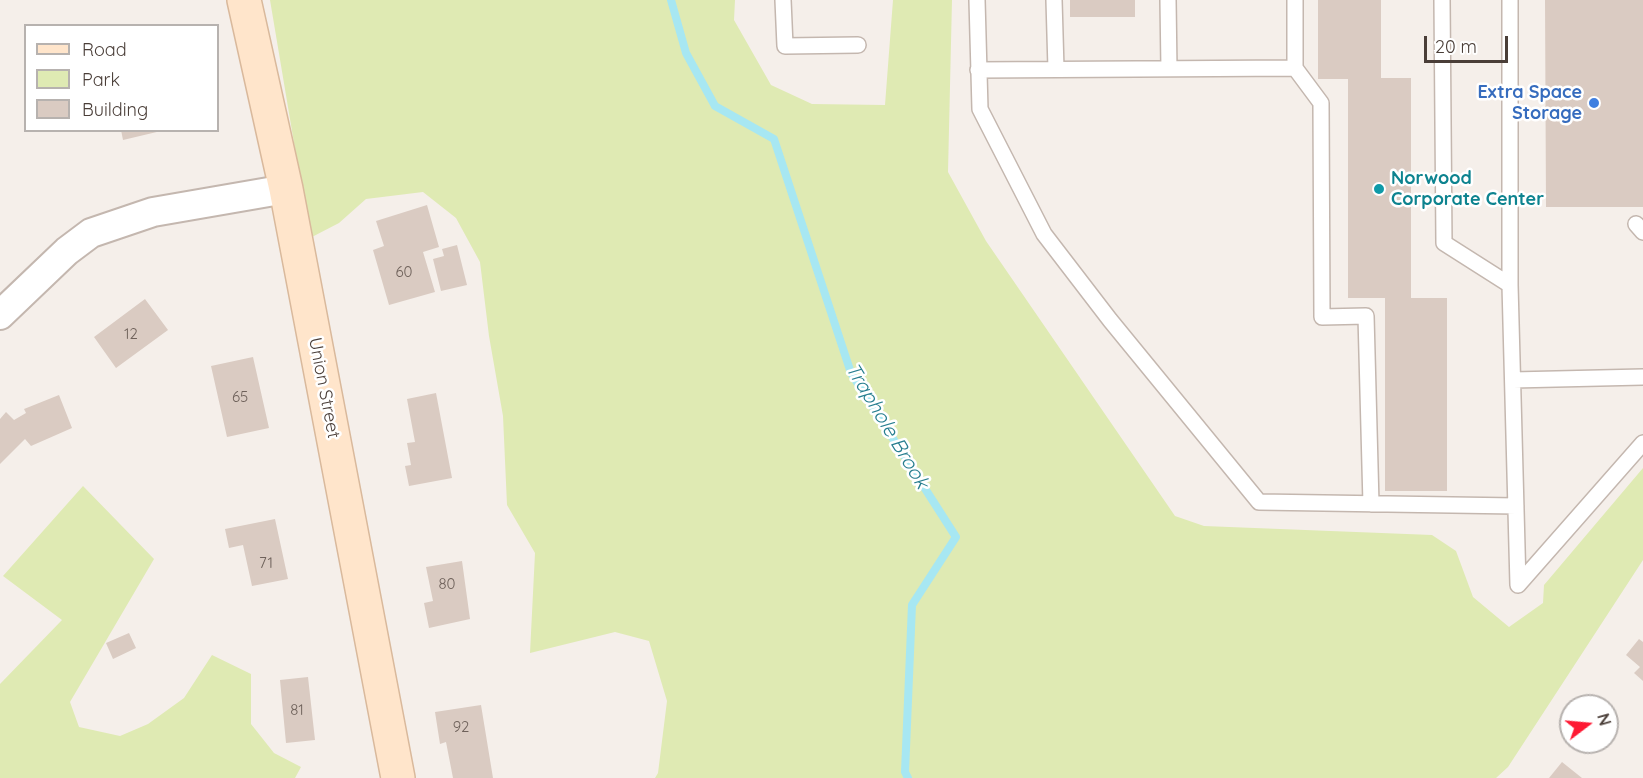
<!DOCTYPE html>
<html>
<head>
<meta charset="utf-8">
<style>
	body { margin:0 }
	#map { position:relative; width:1643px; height:778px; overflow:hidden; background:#f5efea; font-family:Quicksand,sans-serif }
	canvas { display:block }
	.legend { position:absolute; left:24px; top:24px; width:195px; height:108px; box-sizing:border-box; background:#fff; border:2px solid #b7b2af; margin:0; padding:8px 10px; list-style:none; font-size:18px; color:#4a3e38 }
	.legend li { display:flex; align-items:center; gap:12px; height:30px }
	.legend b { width:30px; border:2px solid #b7b2af }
	.north { position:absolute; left:1559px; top:694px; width:60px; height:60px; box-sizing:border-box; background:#fff; border:2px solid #b7b2af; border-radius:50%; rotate:74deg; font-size:16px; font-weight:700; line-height:24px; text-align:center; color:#4a3e38 }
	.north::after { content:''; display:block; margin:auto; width:21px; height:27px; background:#fe1933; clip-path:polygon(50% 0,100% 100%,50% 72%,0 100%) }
	.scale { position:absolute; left:1424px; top:36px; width:84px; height:27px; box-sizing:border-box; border:3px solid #4a3e38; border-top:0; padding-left:8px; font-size:18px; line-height:21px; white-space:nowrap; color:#4a3e38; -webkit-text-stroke:4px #fff; paint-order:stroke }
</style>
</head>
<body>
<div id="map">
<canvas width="1643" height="778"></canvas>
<ul class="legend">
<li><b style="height:8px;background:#ffe5cb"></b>Road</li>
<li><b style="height:16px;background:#dfeab3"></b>Park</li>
<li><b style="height:16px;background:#dacbc2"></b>Building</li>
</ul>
<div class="north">N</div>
<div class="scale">20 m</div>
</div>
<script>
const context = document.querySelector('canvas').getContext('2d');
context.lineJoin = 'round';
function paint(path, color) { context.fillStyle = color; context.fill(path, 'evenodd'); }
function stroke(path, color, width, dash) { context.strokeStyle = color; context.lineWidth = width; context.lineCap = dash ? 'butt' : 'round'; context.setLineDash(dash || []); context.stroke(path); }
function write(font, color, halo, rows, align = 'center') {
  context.font = font + ' Quicksand,sans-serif'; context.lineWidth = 5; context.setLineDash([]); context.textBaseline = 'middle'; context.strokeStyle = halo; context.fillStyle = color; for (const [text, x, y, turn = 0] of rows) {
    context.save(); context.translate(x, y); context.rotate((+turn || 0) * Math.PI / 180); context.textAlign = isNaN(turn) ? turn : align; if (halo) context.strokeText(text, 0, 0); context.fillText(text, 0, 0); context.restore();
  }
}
paint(new Path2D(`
	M270,0H735L734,20L771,85L812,104L885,105L893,0H952L948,172L986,241L1175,516L1204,526L1432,535L1456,551L1473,597L1509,627L1543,603L1544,585L1643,468V560L1508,767L1496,778H655L658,773L667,701L649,641L615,632L530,653L535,553L507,505L503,416L489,336L480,262L456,218L423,192L366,199L339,223L310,238Z
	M83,486L154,559L70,702L79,727L120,736L148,724L184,698L212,655L251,674V724L274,753L301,767L295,778H0V684L62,620L3,576Z`), '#dfeab3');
stroke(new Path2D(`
	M671,0L686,53L715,106L774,139L851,373L956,537L912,605L905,772L908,778`), '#a7e7f2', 8);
paint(new Path2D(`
	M1070,0H1135V17H1070Z
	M1318,0H1381V78H1411V298H1447V491H1385V298H1348V79H1318Z
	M1545,0H1643V207H1546Z
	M121,130H161V131L123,140Z
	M427,205L439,247L423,252L435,292L389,305L373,250L384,246L376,221Z
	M457,245L467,285L441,291L433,259L444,256L442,249Z
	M145,299L168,330L116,368L94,337Z
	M253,357L269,428L227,437L211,366Z
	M436,393L452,478L409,486L405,466L411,465L407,443L415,442L407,399Z
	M59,395L72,428L31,446L25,439L0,464V419L6,412L14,420L26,413L24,409Z
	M275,519L288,579L252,586L243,545L229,548L225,529Z
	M462,561L470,619L429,628L424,603L433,601L426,567Z
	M129,633L136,648L113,659L106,643Z
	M1639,639L1643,642V681L1634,673L1640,667L1626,655Z
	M308,677L315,740L286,743L280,680Z
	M481,705L493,778H453L446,742L440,744L435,712Z
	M1562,762L1582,778H1549Z`), '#dacbc2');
const service = new Path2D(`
	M783,0L785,46L858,45
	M977,0L980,109L1044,234L1110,320L1259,502L1516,506
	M1054,0L1056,69
	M1168,0L1169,69
	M1295,0V68L1321,103L1322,317L1366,316L1371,504
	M1442,0L1444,243L1510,285L1518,585
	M978,70L1295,68
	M1636,224L1643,232
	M1510,285V0
	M1513,380L1643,377
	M1518,585L1643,443`);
const minor = new Path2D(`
	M0,315L67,251L91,233L153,212L286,189`);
const secondary = new Path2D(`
	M244,0L286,189L398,778`);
stroke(service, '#c4b7af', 18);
stroke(minor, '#c4b7af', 32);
stroke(secondary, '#d9b99c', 36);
stroke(service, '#fff', 15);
stroke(minor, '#fff', 28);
stroke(secondary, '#ffe5cb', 33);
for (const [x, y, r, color] of [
	[1594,103,6,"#3f7fe0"],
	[1379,189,6,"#0f9aa8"]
]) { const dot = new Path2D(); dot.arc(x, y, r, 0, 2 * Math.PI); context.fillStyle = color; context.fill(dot); stroke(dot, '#fff', 2); }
write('15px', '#6e615a', null, [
	["60",404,272],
	["12",131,334],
	["65",240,397],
	["71",266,563],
	["80",447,584],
	["81",297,710],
	["92",461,727]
]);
write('bold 18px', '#366cbe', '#fff', [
	["Extra Space",1582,93],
	["Storage",1582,114]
], 'right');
write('bold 18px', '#0d838f', '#fff', [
	["Norwood",1391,179],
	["Corporate Center",1391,200]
], 'left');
write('18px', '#4a3e38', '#fff', [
	["Union Street",324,388,79]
]);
write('italic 20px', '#277e8f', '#fff', [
	["Traphole Brook",887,426,59]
]);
</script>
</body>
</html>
